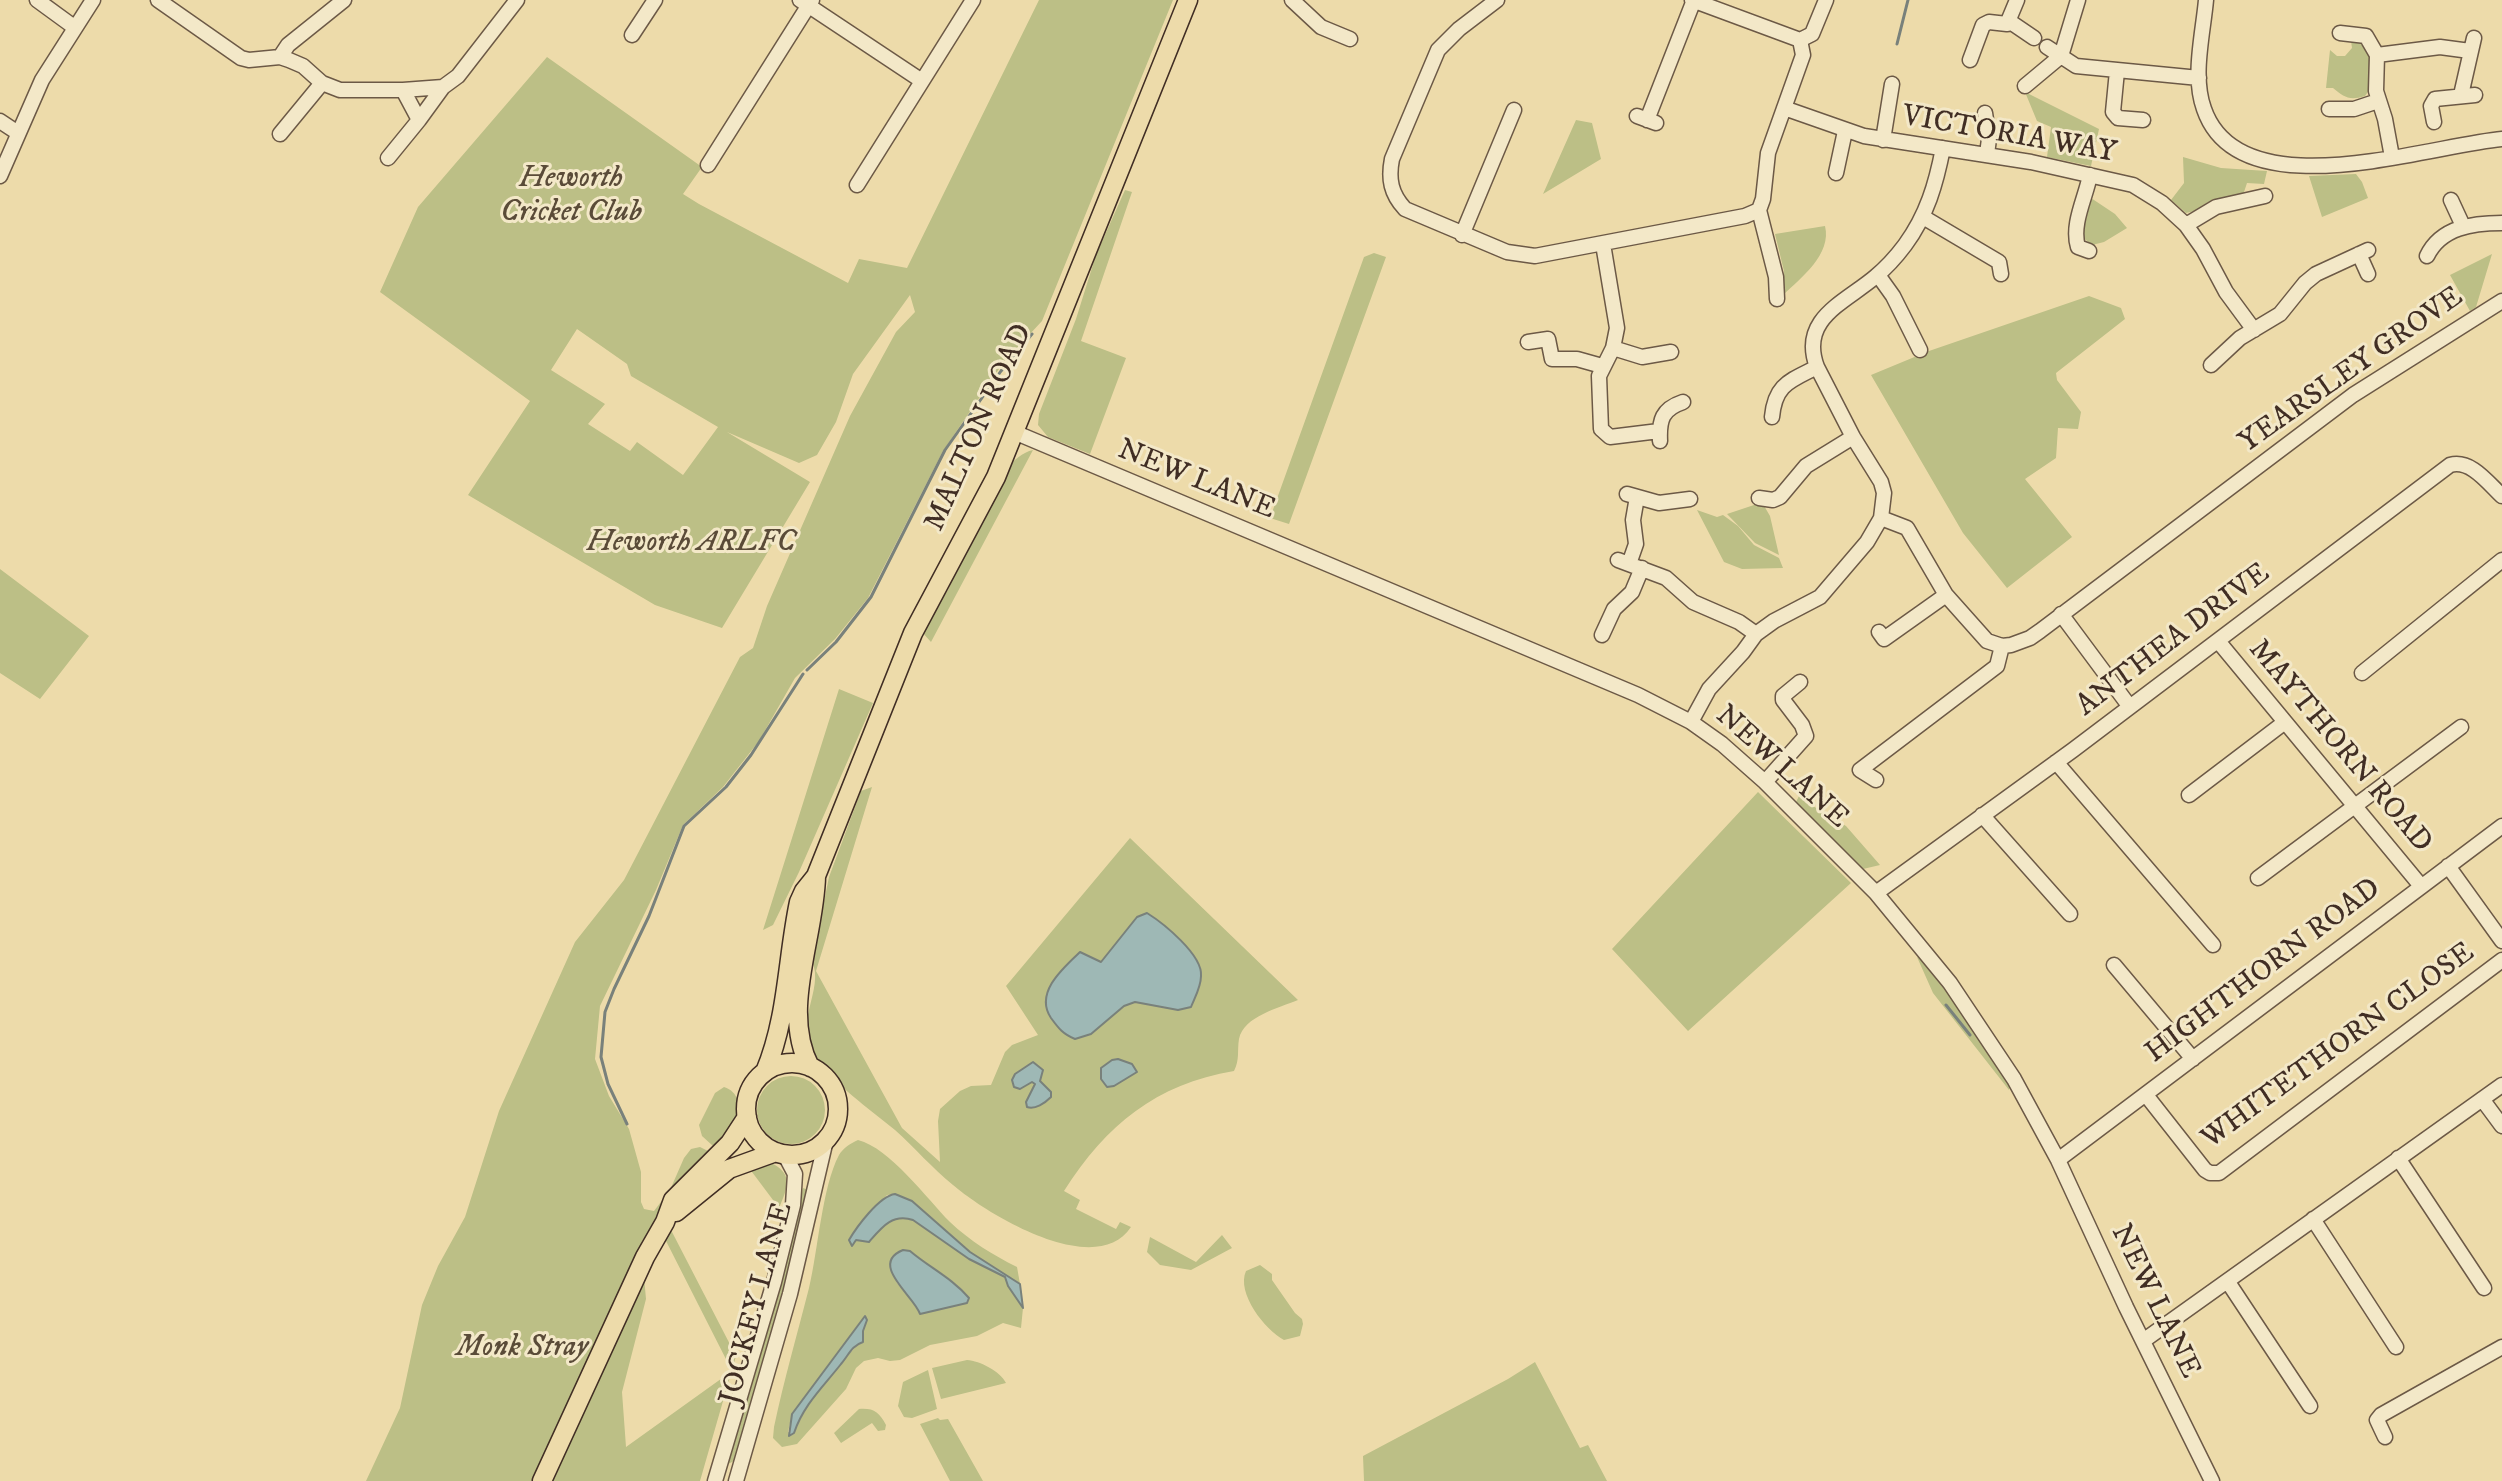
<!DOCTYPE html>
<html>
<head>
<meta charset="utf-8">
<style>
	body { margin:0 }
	canvas { display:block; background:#eddbaa }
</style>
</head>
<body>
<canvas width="2502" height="1481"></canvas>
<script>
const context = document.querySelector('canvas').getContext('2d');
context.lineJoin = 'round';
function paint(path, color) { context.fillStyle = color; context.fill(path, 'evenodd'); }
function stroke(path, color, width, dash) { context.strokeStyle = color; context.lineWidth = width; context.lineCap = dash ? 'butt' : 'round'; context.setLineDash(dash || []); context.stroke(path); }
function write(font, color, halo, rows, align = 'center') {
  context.font = font + ' "IM FELL DW Pica",serif'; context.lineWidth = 6; context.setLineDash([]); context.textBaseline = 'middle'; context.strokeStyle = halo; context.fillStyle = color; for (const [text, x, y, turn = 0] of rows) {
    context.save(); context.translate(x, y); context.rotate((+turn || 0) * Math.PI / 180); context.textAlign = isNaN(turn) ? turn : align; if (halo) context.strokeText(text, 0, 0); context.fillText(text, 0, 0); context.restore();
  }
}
paint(new Path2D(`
	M1039,0H1173L1042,321L1003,363L943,451L868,598L835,639L795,678L759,741L723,787L683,825L656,890L600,1006L595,1059L609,1096L629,1129L641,1172V1202L644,1209L654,1211L670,1190L684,1158L691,1149L700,1147L708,1151L701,1157L704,1161L671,1196L641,1243L646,1299L622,1392L626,1447L732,1371L665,1239L671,1230L736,1356L700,1481H366L400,1408L422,1305L438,1266L465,1217L499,1111L575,942L624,880L740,657L753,648L767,606L850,416L896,332L915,312L910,295L853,374L836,422L817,455L799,463L727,432L810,482L722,628L655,605L468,495L530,401L380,292L418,207L547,57L702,167L683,194L699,204L848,283L859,259L907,268ZM577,329L627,364L631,376L718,427L683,475L637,442L630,451L588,424L605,404L551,370Z
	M2351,41L2366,42C2370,57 2375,85 2365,96C2349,101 2344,97 2333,88H2326L2330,50L2337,56H2345L2352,48Z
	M2025,92L2099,129L2091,166L2047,157L2051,127L2037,121Z
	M1576,120L1592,123L1601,159L1543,194Z
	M2183,157L2221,168L2267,171L2264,184L2247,183L2243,195L2208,202L2195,211L2186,213L2171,200L2184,183Z
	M2356,174L2362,182L2368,198L2322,217L2309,176Z
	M1125,190L1132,192L1081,341L1126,358L1090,454L1048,437L1038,425L1039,414L1076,319L1096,255Z
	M2091,198L2115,214L2127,228L2104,242L2092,245L2081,236C2080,223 2088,211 2091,198Z
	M1825,226C1832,254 1801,278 1783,295L1784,271L1775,234Z
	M1374,253L1386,257L1289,524L1270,518L1364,257Z
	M2492,254L2476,307L2470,311L2450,275Z
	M2089,296L2121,308L2125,319L2056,373L2057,380L2081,412L2078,429L2058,428L2056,458L2025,479L2072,537L2007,588L1963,533L1871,375L1929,351Z
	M1033,450L931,642L921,631C924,624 927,615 932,609C936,602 944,597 948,590C966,555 992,459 1033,450Z
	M1757,504H1763L1770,516L1779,555L1755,543L1727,514Z
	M1697,510L1717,517L1723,515L1738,526L1754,545L1779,558L1783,568L1742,569L1724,562Z
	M0,569L89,636L40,699L0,673Z
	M839,689L873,703L799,872L773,925L763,930Z
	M872,787L816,971L902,1128L940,1162L938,1121L940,1109L960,1091L971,1086L991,1085L1005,1052L1012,1045L1038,1035L1006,986L1130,838L1298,1000C1279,1008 1244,1016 1239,1039C1237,1051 1240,1059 1234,1071C1156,1084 1106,1125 1064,1191L1080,1200L1076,1209L1116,1229L1120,1222L1131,1227C1096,1280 988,1215 953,1185C932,1168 915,1148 895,1130C867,1107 836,1086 815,1056C792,1023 825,990 812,961L829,877L861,791Z
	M1758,792L1851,883L1688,1031L1612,949Z
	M1801,792L1810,798L1808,803L1846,826L1880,865L1863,869L1796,802Z
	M1917,957L1927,962L2011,1084L2009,1090L1933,993Z
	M757 1110a34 34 0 1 1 68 0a34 34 0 1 1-68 0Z
	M724,1087C739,1092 740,1105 739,1119L713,1146L702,1136L699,1125L715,1093Z
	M858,1140C890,1148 927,1199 950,1222C970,1241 993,1255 1017,1267L1020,1284L970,1252L912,1201L895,1194L887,1195L855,1235L852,1245L856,1240L869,1242C881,1228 892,1213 913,1220L969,1259L1005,1277L1008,1286L1023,1308L1021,1328L1003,1323L977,1336L930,1345L900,1360L890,1361L878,1358L864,1361L856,1368L846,1389L797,1444L782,1447L773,1438L774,1427C784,1380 797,1335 809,1288C818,1251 822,1187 839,1155C843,1148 851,1143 858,1140ZM897,1253C926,1262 949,1274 969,1298L967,1303L920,1313L918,1307L897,1283L890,1265ZM864,1317V1335L859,1343L812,1396L794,1433L788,1432L792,1414Z
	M769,1162C794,1173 788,1187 779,1208L749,1168Z
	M803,1188L811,1191L782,1306L736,1460L728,1464L720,1481C751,1384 783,1288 803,1188Z
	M1222,1235L1232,1248L1191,1270L1160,1265L1147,1252L1150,1237L1196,1262Z
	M1260,1265L1272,1274V1280L1295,1313L1302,1319L1303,1324L1300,1336L1284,1340C1265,1330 1236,1293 1246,1271Z
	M967,1360C980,1361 1000,1371 1006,1383L941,1399L932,1368Z
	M1535,1362L1580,1448L1588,1445L1607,1481H1364L1363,1456L1508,1379Z
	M928,1370L937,1409L912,1418L904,1417L898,1406L903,1382Z
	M859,1409C874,1408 879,1412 886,1425L885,1430L878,1431L872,1423L841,1443L834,1433Z
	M938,1418L940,1420L948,1419L983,1481H950L920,1424Z`), '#bcbf86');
const water = new Path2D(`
	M1147,913C1163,923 1203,955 1201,976C1201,987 1195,997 1191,1007L1178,1010L1135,1002L1124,1006L1091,1034L1075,1039C1063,1034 1059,1029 1051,1018C1034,993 1063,968 1080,952L1101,962L1137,917Z
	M1118,1059L1132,1064L1137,1072L1114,1086L1107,1087L1101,1079V1068L1112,1060Z
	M1033,1062L1043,1070L1040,1081L1051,1092V1097C1045,1103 1035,1110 1027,1107L1026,1102L1035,1084L1032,1082L1020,1089L1014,1087L1012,1080L1015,1074Z
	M895,1194L912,1201L970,1252L1020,1284L1023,1308L1008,1286L1005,1277L969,1259L913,1220C892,1213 881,1228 869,1242L856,1240L852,1246L849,1240C856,1228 879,1196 895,1194Z
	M903,1250L910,1251C930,1268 952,1278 969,1298L967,1303L920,1314C915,1297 868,1264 903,1250Z
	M865,1316L867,1320L863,1331V1342C851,1346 849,1355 841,1364C823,1387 804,1404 794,1433L789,1436L792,1414Z`);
paint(water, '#9eb8b5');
stroke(water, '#79817b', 2);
stroke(new Path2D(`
	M1897,44L1908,0
	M807,670L836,642L871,597L945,450L1001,371L1032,334
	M1946,1005L1970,1035
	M627,1124L608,1084L601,1057L605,1012L614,989L649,916L684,826L726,787L751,755L803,674`), '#79817b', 3);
const minor = new Path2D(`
	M37,0L74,27
	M158,0L241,58L249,60L280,57L289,60L303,66L322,83L340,90H403L443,87L458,76L517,0
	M800,0L922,81
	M1292,0L1321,27L1350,39
	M1497,0L1459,29L1438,50L1392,159C1388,179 1391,194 1405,209L1507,252L1535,256L1745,216L1759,210
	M1692,0L1800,40
	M2206,0C2203,34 2192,76 2204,109C2239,211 2426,146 2502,139
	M2009,21L2034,38
	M2340,33L2366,36L2377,55L2376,91L2385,119L2392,157
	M632,35L655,0
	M1800,40L1812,34L1826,0
	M2047,47L2076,66L2199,78
	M2377,55L2440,47L2470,51
	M280,57L288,45L344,0
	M1970,60L1983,25L1989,22L2007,24L2017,0
	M2117,71L2113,112L2118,118L2143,120
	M2025,86L2061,56L2078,0
	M2461,95L2474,38
	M1784,108L1864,136L2031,162L2133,185L2162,203L2186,225L2203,249L2226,292L2254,330
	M2329,109H2354L2378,101
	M1985,113L1989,139L1987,154
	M1637,116L1656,123
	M419,120L443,87
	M1647,120L1694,0
	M0,121L18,133
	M2434,122L2431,106L2435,99L2475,95
	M280,134L322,83
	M1883,140L1892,84
	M388,158L419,120L403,90
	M708,165L812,0
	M1836,173L1845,131
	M0,176L42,80L93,0
	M857,185L973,0
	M2451,200L2463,226
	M1923,217L1999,262L2001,274
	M2186,225L2216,207L2265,196
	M1462,235L1514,110
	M1603,244L1617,328L1613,348L1599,376L1601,429L1610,437L1659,431
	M2089,251L2078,247C2071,224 2086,197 2090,175
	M2359,254L2368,274
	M2427,256C2441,227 2473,223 2502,223
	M1878,275L1893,296L1920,350
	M1777,299L1776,277L1759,210L1763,199L1768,153L1803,55L1800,40
	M1528,342L1548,339L1552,359H1577L1602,366
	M1613,348L1642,357L1671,352
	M2211,365L2240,338L2280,314L2305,283L2316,274L2368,250
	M1772,417C1775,384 1790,381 1817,367
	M1014,432L1638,695L1691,722L1722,744L1765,782L1876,893L1950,983L2014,1079L2058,1160L2126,1307L2212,1481
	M1660,441C1659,420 1662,409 1683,402
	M1627,494L1659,503L1690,499
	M1759,498L1773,500L1780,497L1806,466L1853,437
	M1881,518L1907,528L1946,595L1987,641L2002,646L2011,645L2030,638L2040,631L2353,395L2502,301
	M1618,560L1666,578L1693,602L1739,622L1756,634
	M1629,564L1636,544L1633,520L1637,497
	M2061,614L2130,707
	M1879,632L1884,639L1946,595
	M1602,635L1614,609L1632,592L1642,568
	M2218,641L2421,886
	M2362,673L2502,560
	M1691,722L1709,689L1743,652L1756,634L1774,621L1820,597L1867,542L1881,518L1884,493L1881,482L1853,437L1817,367C1799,319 1844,303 1875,277C1886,268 1896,257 1905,245C1927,215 1936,184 1943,148
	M2056,762L2213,945
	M1876,780L1860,770L1997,666L2002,646
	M1765,782L1806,736L1802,725L1783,700V696L1800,682
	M2189,795L2285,722
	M1982,815L2070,914
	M2448,866L2502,941
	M2258,878L2461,727
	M1876,893L2073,750L2450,465C2471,459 2488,483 2502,496
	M2114,965L2193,1059
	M2146,1095L2205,1170L2210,1173H2219L2502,960
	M2482,1099L2502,1126
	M2398,1158L2484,1288
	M2058,1160L2502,826
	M2313,1219L2396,1347
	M2228,1282L2310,1406
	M2143,1341L2502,1085
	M2385,1437L2377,1420L2381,1415L2502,1347
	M715,1481L774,1282L793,1205L795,1174L785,1155
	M736,1481L790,1294L826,1140`);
const major = new Path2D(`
	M746 1109a46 46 0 1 1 92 0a46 46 0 1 1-92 0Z
	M810,1067C780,1010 815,937 816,876
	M765,1072C788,1017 787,959 799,902L804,891L816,876L913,633L996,477L1188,0
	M676,1212L729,1169L776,1152
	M542,1481L645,1257L665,1222L673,1200L730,1143L747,1117`);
stroke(minor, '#6c5946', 17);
stroke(major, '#412e24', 21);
stroke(minor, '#f3e8c8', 14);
stroke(major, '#eddbaa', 18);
write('30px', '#412e24', '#f3e8c8', [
	["VICTORIA WAY",2009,136,10],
	["YEARSLEY GROVE",2352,371,-35],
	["MALTON ROAD",980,428,-66],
	["NEW LANE",1196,481,22],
	["ANTHEA DRIVE",2174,641,-37],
	["MAYTHORN ROAD",2339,747,50],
	["NEW LANE",1781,768,42],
	["HIGHTHORN ROAD",2264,972,-37],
	["WHITETHORN CLOSE",2339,1047,-36],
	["NEW LANE",2154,1302,64],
	["JOCKEY LANE",758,1304,-75]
]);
write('italic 30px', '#5a4b38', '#f3e8c8', [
	["Heworth",571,180],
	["Cricket Club",571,214],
	["Heworth ARLFC",691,544],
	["Monk Stray",522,1349]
]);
</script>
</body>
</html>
